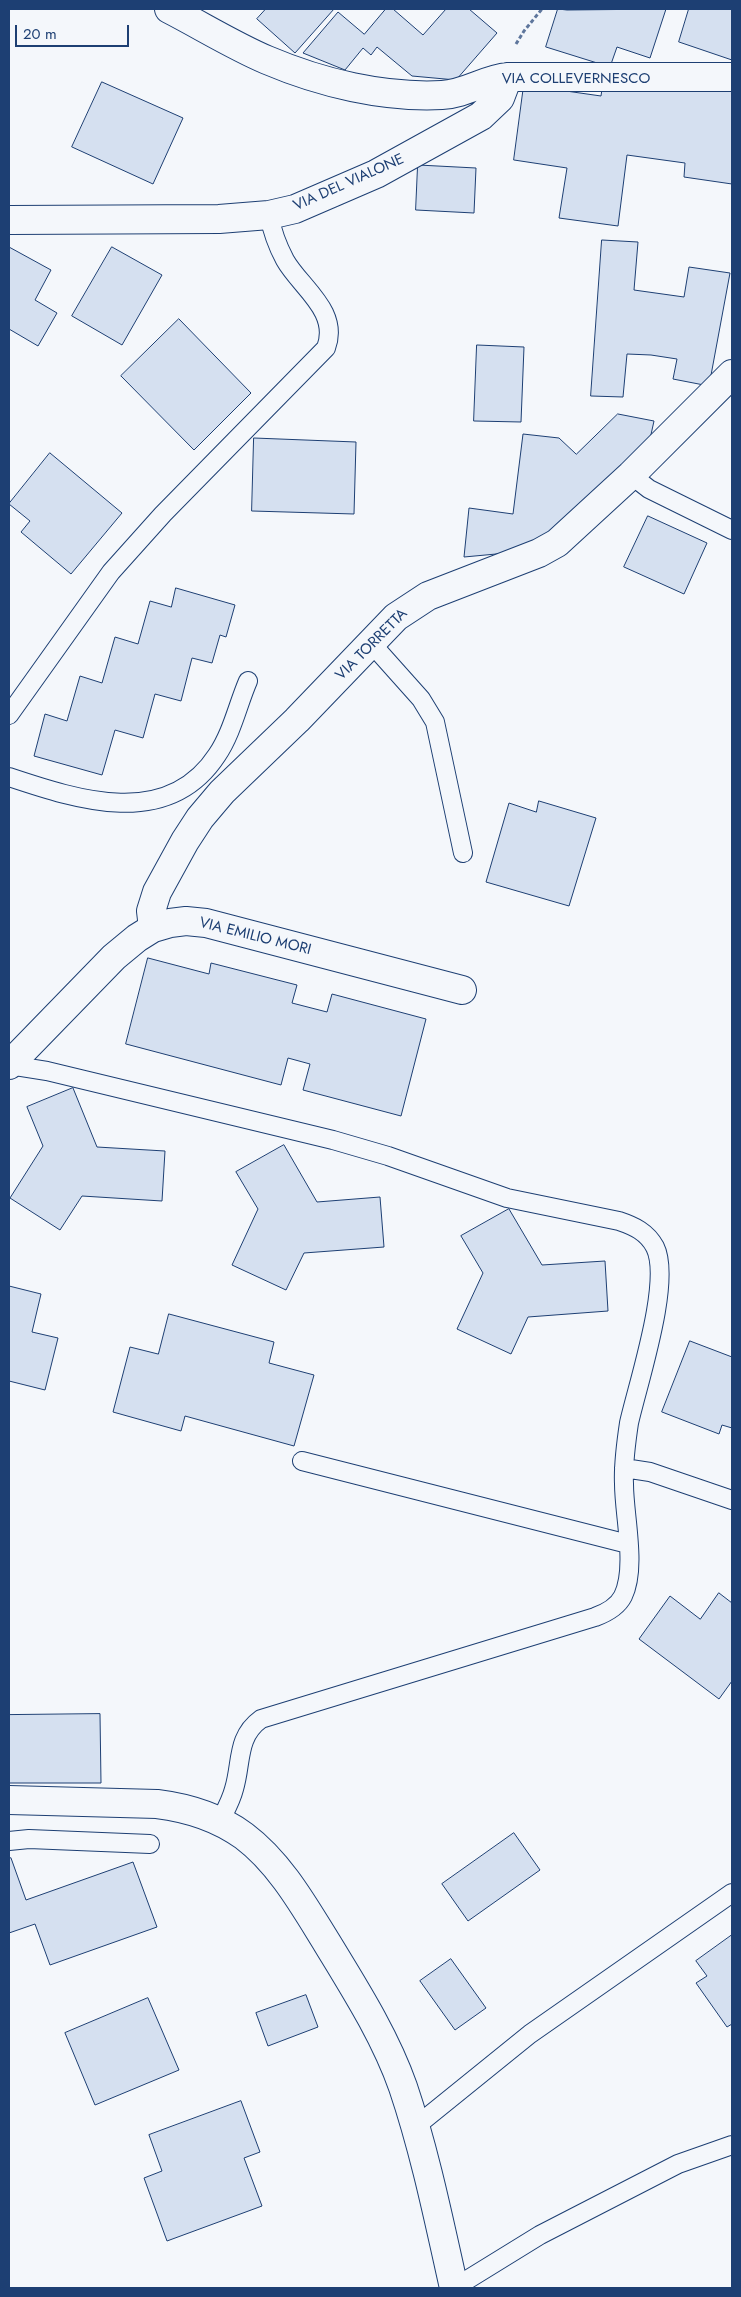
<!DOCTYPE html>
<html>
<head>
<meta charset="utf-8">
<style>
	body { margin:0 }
	#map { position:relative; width:741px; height:2297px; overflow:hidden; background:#f4f7fb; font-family:Jost,sans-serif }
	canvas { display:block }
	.frame { position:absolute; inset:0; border:10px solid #1d3f73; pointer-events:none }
	.scale { position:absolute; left:15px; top:25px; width:114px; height:22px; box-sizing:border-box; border:2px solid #1d3f73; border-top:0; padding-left:6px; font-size:15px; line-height:18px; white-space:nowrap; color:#1d3f73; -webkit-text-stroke:4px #f4f7fb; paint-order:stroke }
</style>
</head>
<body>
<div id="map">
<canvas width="741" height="2297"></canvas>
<div class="frame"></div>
<div class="scale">20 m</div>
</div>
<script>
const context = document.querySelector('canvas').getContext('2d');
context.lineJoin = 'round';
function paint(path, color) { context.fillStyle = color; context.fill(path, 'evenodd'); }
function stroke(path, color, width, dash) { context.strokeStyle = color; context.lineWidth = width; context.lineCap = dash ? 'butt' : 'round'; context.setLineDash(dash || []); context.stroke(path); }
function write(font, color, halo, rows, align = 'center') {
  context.font = font + ' Jost,sans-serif'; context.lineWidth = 4; context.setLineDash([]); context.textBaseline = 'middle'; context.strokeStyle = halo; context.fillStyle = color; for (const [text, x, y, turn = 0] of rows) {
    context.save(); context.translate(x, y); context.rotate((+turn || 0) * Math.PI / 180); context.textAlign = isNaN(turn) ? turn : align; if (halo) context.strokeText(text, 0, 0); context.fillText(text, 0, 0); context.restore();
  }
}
const building = new Path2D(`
	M266,9H334L295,53L257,19Z
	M386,9H393L423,35L446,9H469L497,33L456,80L412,76L377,47L371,55L363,48L345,70L303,53L338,12L364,34Z
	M558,9L567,10L666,9L650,58L617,47L610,67L546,47Z
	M689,9H732V60L679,42Z
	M102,82L183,118L153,184L72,147Z
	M524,85L601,96L602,89H732V184L684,177L685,163L627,155L618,226L559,218L567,168L514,160Z
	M418,165L476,168L474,213L416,210Z
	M602,240L638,242L634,290L684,297L689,267L730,273L709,386L673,379L677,359L651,355L627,354L623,397L591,396Z
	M9,247L51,270L35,300L57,313L38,346L9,329Z
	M112,247L162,275L122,345L72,316Z
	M179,319L251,393L194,450L121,376Z
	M477,345L524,347L521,422L474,421Z
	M618,414L654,421L650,439L550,535L507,553L464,557L469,508L513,514L523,434L559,438L576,454Z
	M254,438L356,442L354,514L252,511Z
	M50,453L122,513L71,574L21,532L30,521L9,504Z
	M648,516L707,543L684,594L624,567Z
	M176,588L235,605L226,637L220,635L212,663L192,658L181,701L155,694L143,738L115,730L102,775L34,756L45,714L67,721L80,676L102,683L115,637L138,644L150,601L171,607Z
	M539,801L596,818L569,906L486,882L509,803L536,812Z
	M148,958L209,974L211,963L297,985L292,1003L327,1012L332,994L426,1019L401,1116L303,1090L310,1064L288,1058L281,1085L126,1044Z
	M73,1088L97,1147L165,1151L162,1201L82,1196L60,1230L10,1198L43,1146L27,1107Z
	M284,1145L317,1202L380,1197L384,1247L304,1253L286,1290L232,1265L258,1209L236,1172Z
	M509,1209L542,1265L605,1261L608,1311L528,1317L511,1354L457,1329L483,1273L461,1236Z
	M9,1286L41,1294L32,1332L58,1338L45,1390L9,1381Z
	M169,1314L274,1342L269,1363L314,1375L294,1446L185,1416L181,1431L113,1412L130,1347L158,1354Z
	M690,1341L732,1357V1428L722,1425L719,1434L662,1412Z
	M719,1593L732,1603V1681L719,1699L639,1639L670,1596L700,1619Z
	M100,1714L101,1783H9V1715Z
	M514,1833L540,1870L468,1921L442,1884Z
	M11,1858L26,1900L133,1862L157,1927L50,1965L35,1924L9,1933V1859Z
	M732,1935V2024L727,2027L696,1983L707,1976L696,1961Z
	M451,1959L486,2008L455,2030L420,1981Z
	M306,1995L318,2027L268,2046L256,2013Z
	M148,1998L179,2070L95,2105L65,2033Z
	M241,2101L260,2152L244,2158L262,2206L167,2241L144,2178L162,2171L149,2135Z`);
paint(building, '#d5e0f0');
stroke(building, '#1d3f73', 1);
const service = new Path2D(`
	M631,475L649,489L732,530
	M371,643L421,699L435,722L463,853
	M9,715L111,572L163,514L326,348C340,311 300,287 285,260C277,245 272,231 269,215
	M9,777C78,800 168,830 217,755C232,733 238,704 248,681
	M9,1065L47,1071L333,1140L388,1156L507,1198L619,1221C634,1226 647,1232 655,1247C672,1281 638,1383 629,1423C626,1443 623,1464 624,1484C624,1516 637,1567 623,1596C618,1606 606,1613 595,1617L261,1719C236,1737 242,1763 234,1789C231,1801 225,1811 220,1821
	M302,1461L628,1544
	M624,1468L650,1472L732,1500
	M9,1841L29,1839L150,1844
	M415,2127L530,2034L732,1893
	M454,2288L540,2235L678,2164L732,2145`);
const minor = new Path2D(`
	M169,9C202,26 234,46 267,60C321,83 384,98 442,95C466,94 485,79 508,77H732
	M9,220L219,219L269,215L295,209L376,174L481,116L500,98L508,77
	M153,928L151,911L157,892L185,841L200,818L222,792L297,720L396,617L428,596L539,553L557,543L631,475L732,374
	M9,1065L114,957L137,938L153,928L170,923L186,921L206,923L462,990
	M9,1800L157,1804C189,1808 218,1817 244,1836C280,1863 304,1906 327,1943C355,1989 385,2036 403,2087C425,2152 439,2221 454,2288`);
stroke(service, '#1d3f73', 20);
stroke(minor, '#1d3f73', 30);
stroke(new Path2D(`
	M516,44L524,31L542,9`), '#5e769c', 3, [4, 2.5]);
stroke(service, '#f4f7fb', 18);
stroke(minor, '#f4f7fb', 28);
write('15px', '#1d3f73', '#f4f7fb', [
	["VIA COLLEVERNESCO",576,79],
	["VIA DEL VIALONE",349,183,-24],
	["VIA TORRETTA",372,645,-45],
	["VIA EMILIO MORI",255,937,14]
]);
</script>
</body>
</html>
